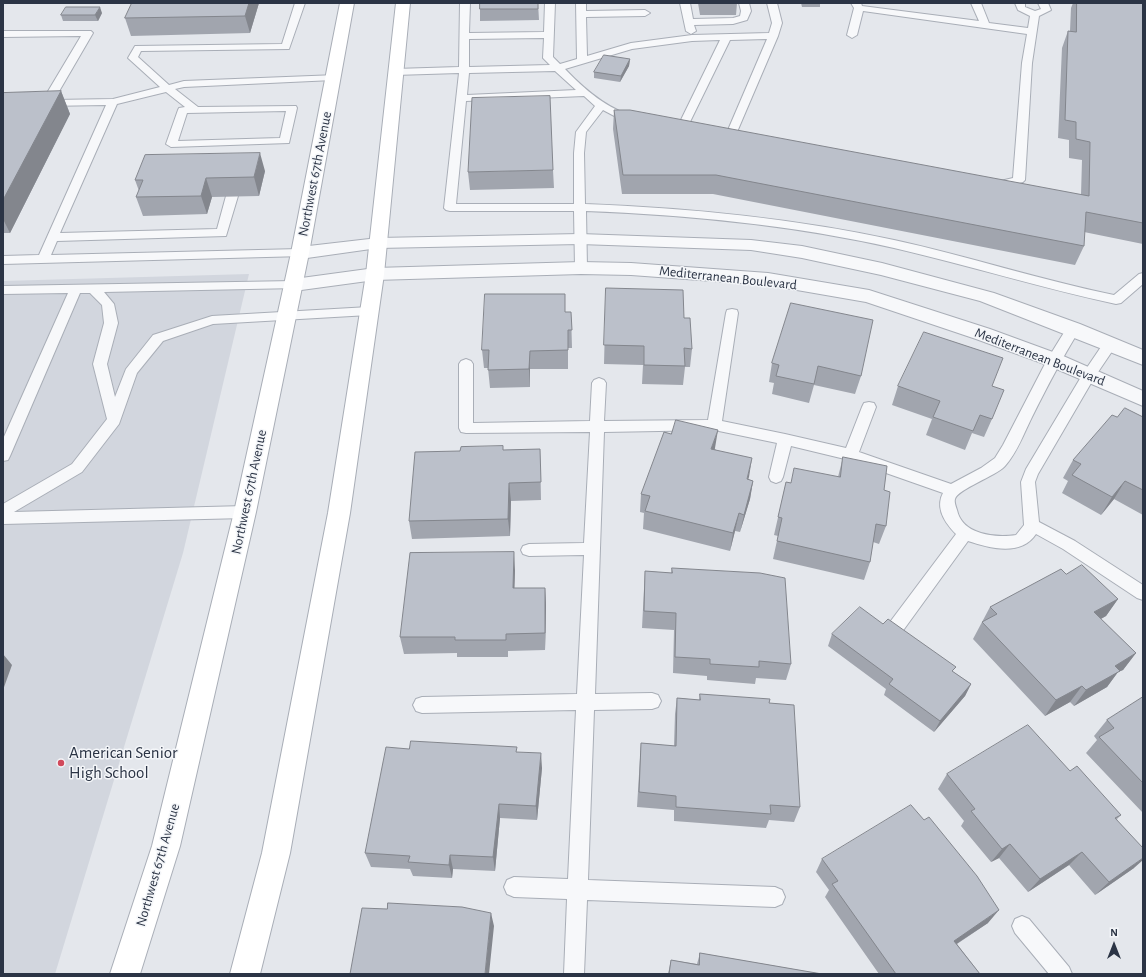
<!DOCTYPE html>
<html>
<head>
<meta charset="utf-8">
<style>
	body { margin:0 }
	#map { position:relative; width:1146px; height:977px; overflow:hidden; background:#e4e7ec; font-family:"Alegreya Sans",sans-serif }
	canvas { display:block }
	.frame { position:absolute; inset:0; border:4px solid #2b3445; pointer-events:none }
	.north { position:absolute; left:1094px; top:925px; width:40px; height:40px; -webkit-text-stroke:3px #f4f6f9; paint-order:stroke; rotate:0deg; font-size:11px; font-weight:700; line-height:16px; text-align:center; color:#2b3445 }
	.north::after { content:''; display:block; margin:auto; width:14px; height:18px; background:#2b3445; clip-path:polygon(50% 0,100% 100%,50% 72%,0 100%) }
</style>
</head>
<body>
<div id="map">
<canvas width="1146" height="977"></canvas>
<div class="frame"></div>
<div class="north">N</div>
</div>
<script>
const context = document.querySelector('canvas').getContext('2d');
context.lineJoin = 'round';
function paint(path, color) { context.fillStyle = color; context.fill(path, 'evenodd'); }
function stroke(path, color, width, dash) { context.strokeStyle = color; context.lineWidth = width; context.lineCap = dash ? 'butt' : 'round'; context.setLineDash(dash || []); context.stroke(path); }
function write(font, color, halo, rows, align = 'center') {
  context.font = font + ' "Alegreya Sans",sans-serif'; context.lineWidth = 3; context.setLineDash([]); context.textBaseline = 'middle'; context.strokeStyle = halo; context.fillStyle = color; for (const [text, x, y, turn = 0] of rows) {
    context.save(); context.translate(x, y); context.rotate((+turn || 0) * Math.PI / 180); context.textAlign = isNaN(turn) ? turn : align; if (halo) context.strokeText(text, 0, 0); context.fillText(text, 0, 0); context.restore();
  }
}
paint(new Path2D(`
	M249,274L183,553L55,974H3V281Z`), '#d2d6de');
const lane = new Path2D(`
	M295,3H305L289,49L141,51L138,57L169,85L184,81L337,75L338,77L337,79L333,80L184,87L175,89L198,107L296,106L297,108L289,143L171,147L166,144L178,110L179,108L185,107L166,92L117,104L60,233L217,229L226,196L228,194H236L238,196L226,236L57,241L51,255L300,249L304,250L306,253L304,256L3,264V256L39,255L106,105L46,106L41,103L81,36L3,37V31H91L93,33L54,100L113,99L160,87L128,58L135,46L282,44ZM286,111L280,138L178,141L187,113Z
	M460,3H470L469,33L544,32L545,3H555L553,57L560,64L577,59L576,3H586V11L645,10L650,13L645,16L586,17L587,56L631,43L692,35L769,33L772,23L767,3H777L782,23L778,36L734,139H726L725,137L767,39L730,40L687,128L682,131L677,128L720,40L692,41L632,49L565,69C584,89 608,110 636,117L637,119L632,122L620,119L603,110L586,132L584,153L585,204C689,208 792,218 894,240C968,256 1040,280 1114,295L1139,274L1143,273V284L1121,303L1116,304C1041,288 968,265 894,248C793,225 689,215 586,211L587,268L585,271H577L575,268L574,211H450L446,210L444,208L459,73L395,75L390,72L395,69L459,67ZM544,38L543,58L550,65L469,67V39ZM555,71L576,90L467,95L469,73ZM584,96L595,106L576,132L574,153V204H456L466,101Z
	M680,3H690L693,19L733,18L740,16L741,11L739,3H749L751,11L747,20L733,24L694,25L696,31L691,34L686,31Z
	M851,3H861L862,6L979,21L971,3H981L989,23L1028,28L1030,16L1018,10L1015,3H1025V7L1035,11L1041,9L1038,3H1048L1051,10L1039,16L1032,63L1025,180L1023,182L996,189L988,188L986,186L988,184L1013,178L1022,63L1027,34L863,11L857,35L852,38L847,35L854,8Z
	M294,281L298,282L300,285L298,288L104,292L114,304L118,323L107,364L115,397L126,369L153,335L212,316L369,307L374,308L375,311L374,314L369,315L213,324L163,341L137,373L119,424L82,472L14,512L245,506L250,508L253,512L250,516L245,518L3,524V504L72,464L107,419L93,364L104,323L102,305L90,293H80L10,456L8,460L3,461V439L68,293L3,294V286Z
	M732,309L737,310L738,313L722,421L785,434L846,448L862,407L864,403L869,402L874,403L876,407L859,452L951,484L981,468L995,458L1003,445L1047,360L1068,326L1073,325L1078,326L1080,329C1062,358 1047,387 1032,417C1024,433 1017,453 1005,466C996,476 958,489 955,499C954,502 956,507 957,510C962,535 996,538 1016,535L1024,525L1021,482L1026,469L1084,372L1105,341L1110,340L1115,341L1117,344L1094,378L1038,474L1035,482L1039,522L1075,541L1143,585V600L1137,598L1063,549L1036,534C1021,557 989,548 968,541L902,632L896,634L890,632L888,627L890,622L956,534C945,523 935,508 943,493L849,460L791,446L783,477L781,481L776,483L771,481L769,477L777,443L714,430L604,432L595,694L652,693L658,695L661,701L658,707L652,709L594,710L588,880L775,887L782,890L785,897L782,904L775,907L587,900L584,974H564L567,899L514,897L507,894L504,887L507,880L514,877L568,879L576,710L422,713L416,711L413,705L416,699L422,697L577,694L584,555L529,556L523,554L521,550L523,546L529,544L584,543L590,432L466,433L461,432L459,428V364L461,361L466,359L471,361L473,364V423L590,421L592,383L594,380L599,378L604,380L606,383L604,421L708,420L726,313L727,310Z
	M1022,916L1029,919L1069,967L1072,974H1049L1015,933L1012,926L1015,919Z`);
const street = new Path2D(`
	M580,234L751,240L802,246L882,263L994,293L1080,324L1143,350V365L980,301L881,275L802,258L751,250L580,244L378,248L300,259L294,257L291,253L294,249L300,247L378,238Z
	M581,262L631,263L768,273L869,290L990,329L1061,355L1143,391V406L1047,365L976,339L866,302L768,285L631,275L581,274L375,280L294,291L287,289L285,285L287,281L294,279L375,268Z`);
const secondary = new Path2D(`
	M340,3H354L309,253L256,512L180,846L140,974H110L152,846L234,512L291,253Z
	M396,3H410L384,274L350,513L290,853L260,974H230L262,853L328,513L366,274Z`);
stroke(lane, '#a9aeb7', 2);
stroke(street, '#a9aeb7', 2);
stroke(secondary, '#a9aeb7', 2);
paint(lane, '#f7f8fa');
paint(street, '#f7f8fa');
paint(secondary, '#fff');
paint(new Path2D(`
	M132,3H259L250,33L131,36L125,18Z
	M538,3L539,20L480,21V9Z
	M698,3H737L736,15H700Z
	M801,3H820V7H802Z
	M1073,3H1143V244L1084,232V246L1075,265L713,194H622L613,129L614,110L1081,195L1082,160L1069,158V140L1058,138L1062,48L1068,31H1070L1071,8Z
	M102,13L98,21H63L61,15Z
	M630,59L629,66L620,82L594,78V72Z
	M61,91L70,114L10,233H3V93Z
	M553,170L554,188L470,190L468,172Z
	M265,171L259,196L212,197L207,214L143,216L136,197L139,191L135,180Z
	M606,288L684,318L692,349L690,367H685L683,385L642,384L643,365L604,364Z
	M791,303L861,376L855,394L814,385L809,403L772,394L774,383L769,382L772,363Z
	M565,312H571L572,348H568V369H530V387L490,388L488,368H484L482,350Z
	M898,386H992V419L984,437L972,433L965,450L926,435L932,419L892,405Z
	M1117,417H1143V515L1114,499L1101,515L1062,493L1068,481L1063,478L1073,460Z
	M715,448V449L748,479L753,481L750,499L740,532L735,531L730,551L643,529L644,513L640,512L641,494Z
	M540,449L541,500L511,501L510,536L412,539L409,521L503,450Z
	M843,457L884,490L886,526L879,544L873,542L870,562L864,580L773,559L778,536L774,535L786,482L791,483L838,477Z
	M672,568L791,664L786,680L756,678L755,684L707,680V676L673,673L674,630L642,628L644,589L645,571L671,573Z
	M515,570L514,588H545L546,605L545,650L508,651V657H457V653L404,654L400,637Z
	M1066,574L1118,599L1106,616L1101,619L1136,653L1123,670L1118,672L1107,687L1074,706L1070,702L1045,716L973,639L990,607Z
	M883,624L971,684L965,696L934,732L884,695L886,689L828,646L832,634Z
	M700,694L769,703L800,807L794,822L769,820L766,828L674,821V810L637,807L640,758L641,743L674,746L675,714L677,698L699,700Z
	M1143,697V813L1086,753L1097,740L1094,736L1107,720Z
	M409,749L517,752L542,768L537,820L500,818L495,871L453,869L452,878L413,876L410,869L371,867L365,853Z
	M1070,771L1121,815L1117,819L1134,868L1095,895L1069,865L1028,892L999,858L991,862L961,826L964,821L938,789L947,774Z
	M822,859L988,923L957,944L980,974H879L825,897L829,890L816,872Z
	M700,953L822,974H668L671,960L697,964Z`), '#a1a5ae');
paint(new Path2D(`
	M249,3H259L250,33L245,16Z
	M100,7L102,13L98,21L95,15Z
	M630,59L629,66L620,82L621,76Z
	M61,91L70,114L10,233L3,219V200Z
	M260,153L265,171L259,196L254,177Z
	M206,178L212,197L207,214L201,196Z
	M530,351V387L529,369Z
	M718,430L715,448L709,467L711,449Z
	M752,458L749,477L743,497L747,479Z
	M753,481L750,499L740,532L744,515Z
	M1125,481L1114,499L1101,515L1112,497Z
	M509,483L511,501L510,536L508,519Z
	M739,513L735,531L730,551L733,533Z
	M514,552L515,570L514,606L513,588Z
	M545,588L546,605L545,650Z
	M1118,599L1106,616L1082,629L1094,612Z
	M1136,653L1123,670L1118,672L1107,687L1074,706L1086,690L1115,666Z
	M3,654L12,665L3,690Z
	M971,684L965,696L934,732L940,721Z
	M1082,686L1070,702L1045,716L1056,700Z
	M541,753L542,768L537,820L536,806Z
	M499,804L500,818L495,871L493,857Z
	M1010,844L999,858L991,862L1002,849Z
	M1082,852L1069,865L1028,892L1040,879Z
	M450,855L453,869L452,878L449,865Z
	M1143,858V860L1134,868L1095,895L1109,882Z
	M999,910L988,923L944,952L954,941Z
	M491,913L494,926L489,974H485Z`), '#83868d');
const building = new Path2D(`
	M132,3H249L245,16L125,18Z
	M480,3H538V9H480Z
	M1077,3H1143V223L1086,212L1084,246L716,175H623L614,110H630L1089,196L1090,142L1076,139V122L1065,120L1068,31L1076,32Z
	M66,7H100L95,15H61Z
	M604,55L630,59L621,76L594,72Z
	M61,91L3,200V93Z
	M550,96L553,170L468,172L472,98Z
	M260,153L254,177L206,178L201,196L136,197L143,180H135L145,155Z
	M606,288L683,290L684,318H690L692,349L684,348L685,366L644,365V346L604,345Z
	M485,294H565V312H571L572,330H568V350L530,351L529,369L488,370L489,350H482Z
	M791,303L873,320L861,376L818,366L814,384L776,376L779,365L772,363Z
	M924,332L1003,358L992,386L1004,390L992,419L980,415L973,431L933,417L940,401L898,386Z
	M1125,408L1143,417V490L1125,481L1112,497L1072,475L1081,464L1073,460L1112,415L1117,417Z
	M676,420L718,430L711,449L752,458L747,479L753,481L744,515L739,513L733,533L645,511L650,496L641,494L664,432L671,434Z
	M503,446V450L540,449L541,482L509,483L508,519L409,521L415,452L460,451L461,447Z
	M843,457L887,466L884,490L890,492L886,526L876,524L870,562L777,541L782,518L778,517L786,482L791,483L794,468L840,477Z
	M514,552L513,588H545V633L506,634V640H455V637H400L410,553Z
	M1082,565L1118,599L1094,612L1136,653L1115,666L1120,671L1086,690L1082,686L1056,700L982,622L997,614L990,607L1061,569L1066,574Z
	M672,568L760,573L785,578L791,664L759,661V667L710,664V659L675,657L676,613L644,611L645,571L672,573Z
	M860,607L883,624L888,619L956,667L952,671L971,684L940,721L889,684L893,679L832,634Z
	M700,694L770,699L769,703L794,705L800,807L770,805L771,814L676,807V796L639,792L641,743L676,746L677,698L700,700Z
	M1143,697V783L1099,737L1114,728L1107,720Z
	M1028,725L1070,771L1077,766L1121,815L1115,818L1143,848V858L1109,882L1082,852L1040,879L1010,844L1002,849L971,811L975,809L947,774Z
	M411,741L517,747L516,752L541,753L536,806L499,804L493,857L450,855L449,865L408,862L410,856L365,853L386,747L409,749Z
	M911,805L924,820L929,817L977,876L999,910L954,941L980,974H896L832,884L838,881L822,859Z
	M388,903L462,907L491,913L485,974H350L362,908L387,909Z
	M700,953L822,974H669L671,960L699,965Z`);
paint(building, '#bbc0ca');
stroke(building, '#83868d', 1);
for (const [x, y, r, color] of [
	[61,763,4,"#d1495b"]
]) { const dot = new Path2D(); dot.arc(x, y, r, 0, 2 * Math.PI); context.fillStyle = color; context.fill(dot); stroke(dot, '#f4f6f9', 1.5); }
write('14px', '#2b3445', '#f4f6f9', [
	["Northwest 67th Avenue",315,174,-79],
	["Mediterranean Boulevard",728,278,6],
	["Mediterranean Boulevard",1040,357,21],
	["Northwest 67th Avenue",249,492,-78],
	["Northwest 67th Avenue",158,865,-74]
]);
write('17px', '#2b3445', '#f4f6f9', [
	["American Senior",69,753],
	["High School",69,773]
], 'left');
</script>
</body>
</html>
